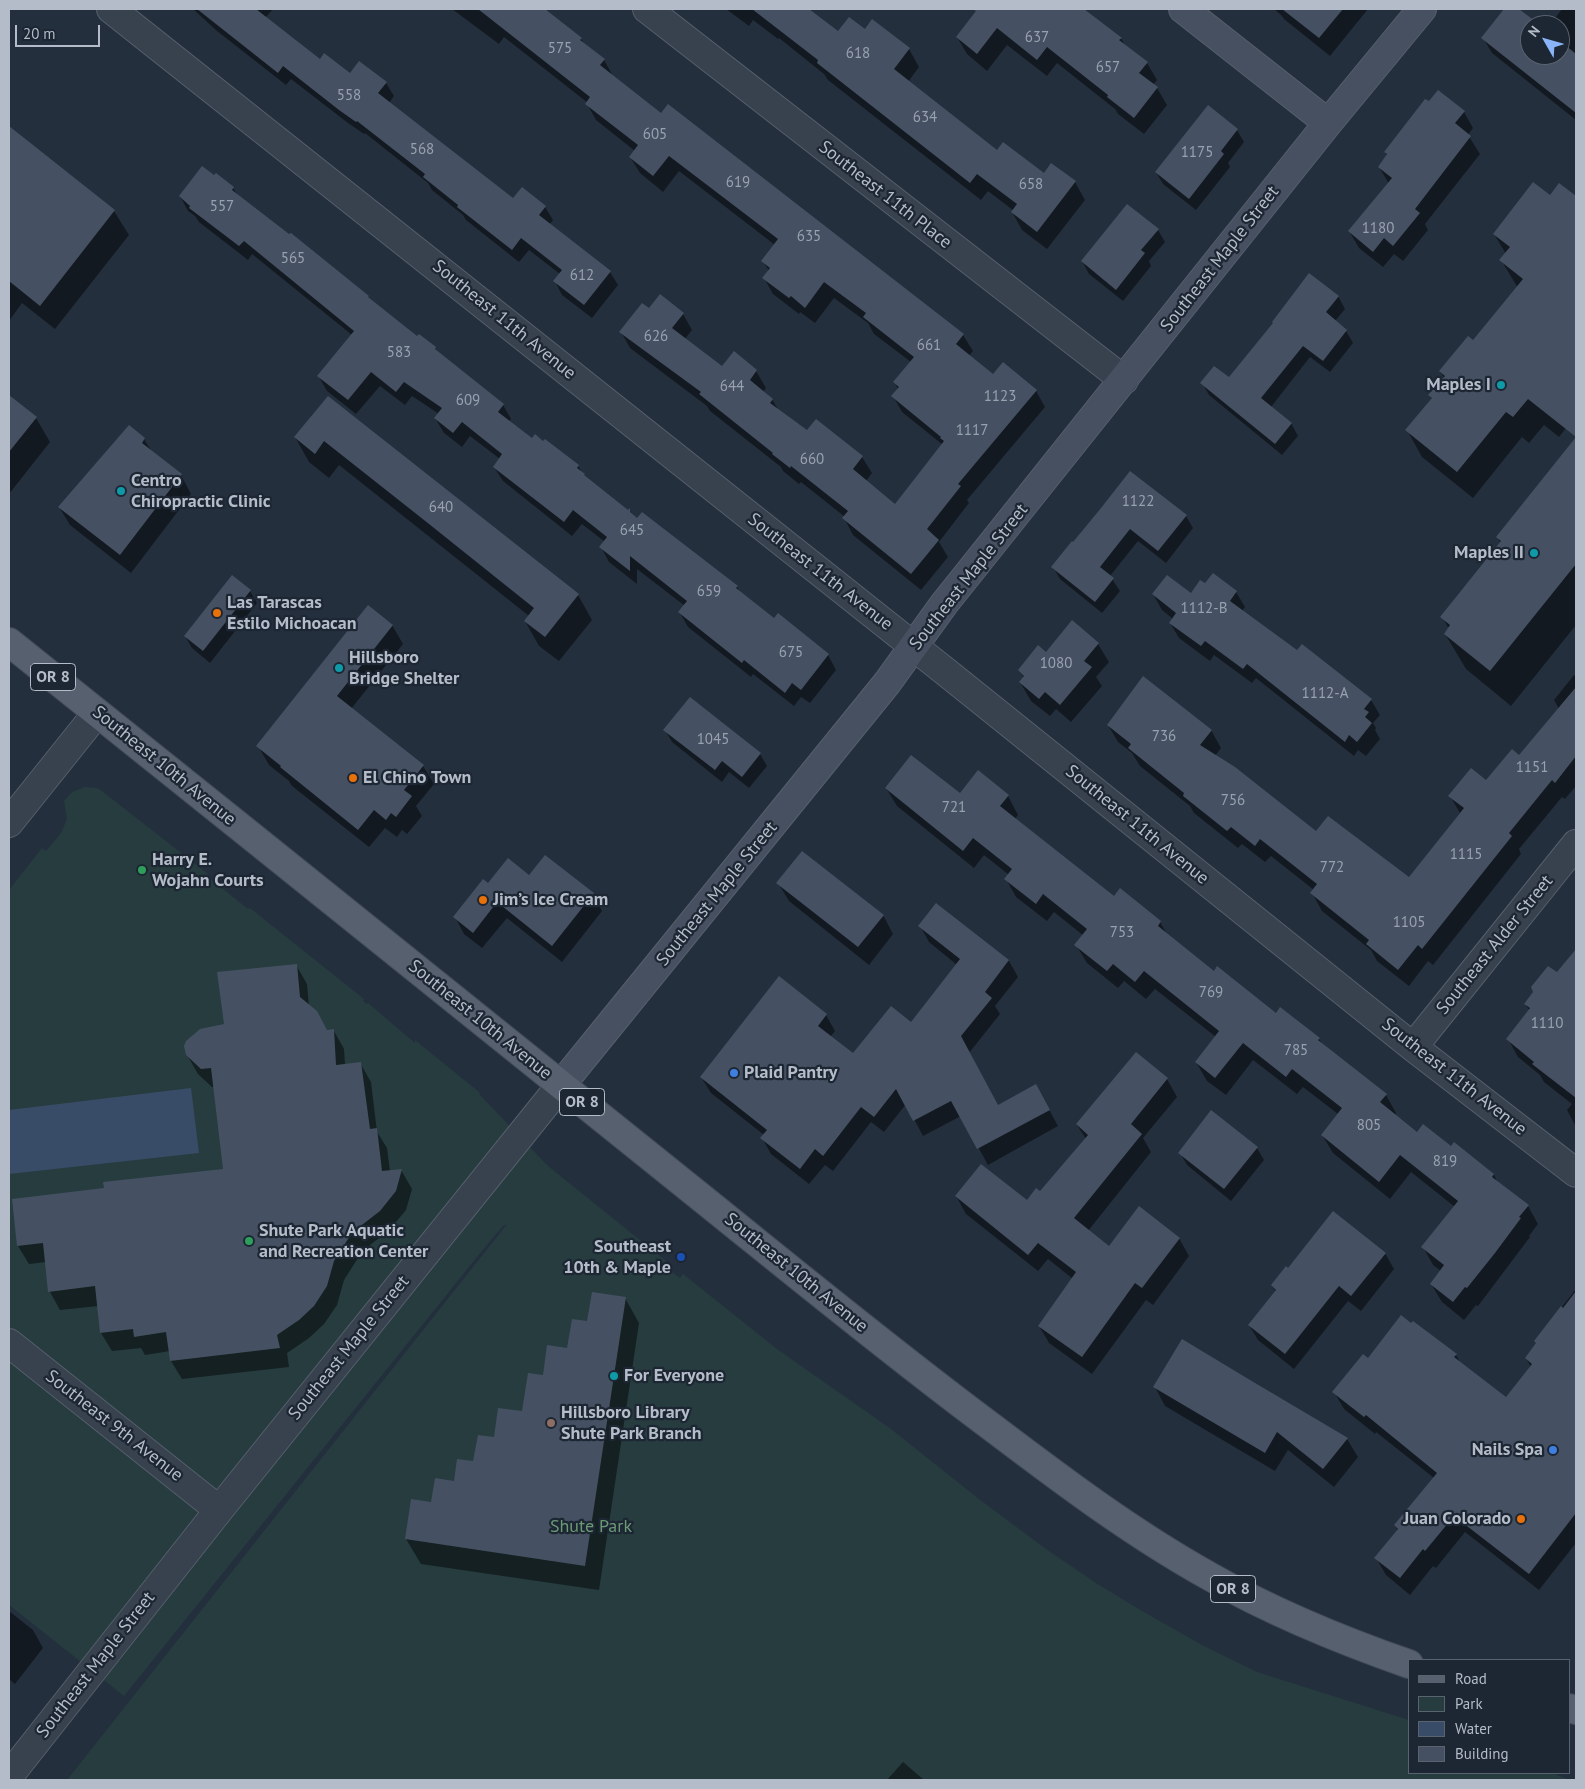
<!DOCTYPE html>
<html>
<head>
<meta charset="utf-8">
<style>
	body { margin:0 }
	#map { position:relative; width:1585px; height:1789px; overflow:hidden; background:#242f3e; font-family:"PT Sans",sans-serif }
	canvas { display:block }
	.frame { position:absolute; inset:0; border:10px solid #b4bcc9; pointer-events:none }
	.legend { position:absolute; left:1408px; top:1659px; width:162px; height:115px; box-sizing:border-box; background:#1d2633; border:1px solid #59626f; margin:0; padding:6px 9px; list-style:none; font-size:15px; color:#b4bcc9 }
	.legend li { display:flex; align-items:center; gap:10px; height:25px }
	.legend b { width:25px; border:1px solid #59626f }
	.north { position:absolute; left:1520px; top:15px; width:50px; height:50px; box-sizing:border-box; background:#1d2633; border:1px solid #59626f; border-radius:50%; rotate:308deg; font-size:14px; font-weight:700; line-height:20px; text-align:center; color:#b4bcc9 }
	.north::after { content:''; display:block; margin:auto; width:18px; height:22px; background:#8ab4f8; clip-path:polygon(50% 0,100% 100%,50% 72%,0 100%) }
	.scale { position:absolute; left:15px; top:25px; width:85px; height:22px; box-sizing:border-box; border:2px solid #b4bcc9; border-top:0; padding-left:6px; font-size:15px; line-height:18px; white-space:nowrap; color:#b4bcc9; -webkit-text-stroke:4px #1d2633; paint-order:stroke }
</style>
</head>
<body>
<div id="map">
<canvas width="1585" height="1789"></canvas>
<div class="frame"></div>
<ul class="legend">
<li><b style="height:6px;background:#56606e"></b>Road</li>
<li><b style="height:14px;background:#263c3f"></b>Park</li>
<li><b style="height:14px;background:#394c67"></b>Water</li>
<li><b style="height:14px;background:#455162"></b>Building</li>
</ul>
<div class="north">N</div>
<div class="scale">20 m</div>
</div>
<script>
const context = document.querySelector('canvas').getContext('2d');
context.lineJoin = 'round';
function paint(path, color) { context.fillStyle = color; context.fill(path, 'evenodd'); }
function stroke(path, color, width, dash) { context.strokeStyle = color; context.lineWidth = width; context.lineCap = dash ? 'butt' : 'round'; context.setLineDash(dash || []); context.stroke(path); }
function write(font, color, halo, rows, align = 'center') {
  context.font = font + ' "PT Sans",sans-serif'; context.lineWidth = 4.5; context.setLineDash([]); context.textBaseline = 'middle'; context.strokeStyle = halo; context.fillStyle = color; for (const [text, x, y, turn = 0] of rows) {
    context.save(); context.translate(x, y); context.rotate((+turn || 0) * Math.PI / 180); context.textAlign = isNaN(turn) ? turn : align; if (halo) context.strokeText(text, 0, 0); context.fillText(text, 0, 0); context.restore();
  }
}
paint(new Path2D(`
	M85,787L97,788L102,791L208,874L207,876L248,909L250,908L364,999L363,1001L367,1004L368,1003L409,1038L415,1043V1040L479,1092L480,1095L548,1166L671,1265L668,1269L680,1278L683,1274L777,1349L891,1429L979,1499L1046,1549L1096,1583L1142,1611L1202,1645L1257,1672L1409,1720V1773H1552L1570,1780H67L507,1224L503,1226L477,1257L124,1696L9,1605V890L42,848L46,851L61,833L67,819L64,801L72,792Z`), '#263c3f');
paint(new Path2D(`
	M191,1088L199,1153L9,1174V1110Z`), '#394c67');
paint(new Path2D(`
	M193,9H273L265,18L320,61L351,75L386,83L394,96L389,103L513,200L522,189L545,207L553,220L549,225L610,272L618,285L592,318L562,295L555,281L560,274L529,250L519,262L466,220L463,215L432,190L428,183L365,133L364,134L348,123L291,79L286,85L217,31Z
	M452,9H542L581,39L585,46L604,60L613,76L661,115L963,335L973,351L969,356L993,376L1036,391L1045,407L967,500L969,503L939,542L948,557L921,590L853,535L844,518L845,517L801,482L799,484L783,471L781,467L710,411L707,406L630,348L621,332L649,310L683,314L692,330L685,339L722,367L734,353L756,371L766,388L763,392L772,399L779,411L807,432L862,457L872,473L866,481L896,505L943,445L902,412L893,396L898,389L895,383L911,362L874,334L868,323L834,298L815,323L800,312L799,314L773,294L764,278L769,271L763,261L775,245L679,171L663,192L640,173L630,157L635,151L596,120L587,104L588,103L504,37L499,44Z
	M726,9H807L838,33L865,30L872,21L909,49L919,67L908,82L997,151L1044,175L1075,182L1085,200L1047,249L1022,230L1012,212L1014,211L988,191L981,200L828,80L824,74L779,38L778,39L753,20L749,26Z
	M979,9H1081L1121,38L1126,47L1147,63L1157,80L1153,85L1157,88L1167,105L1144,134L1118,114L1115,109L1057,63L1047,76L1007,45L987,71L967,54L957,37Z
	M1274,9H1368L1330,56L1284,19L1281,15Z
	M1506,9H1517L1538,25H1530V55H1560V25H1550L1562,9H1576V120L1492,53L1483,38Z
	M1464,112L1473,128L1468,135L1480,154L1425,224L1428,230L1403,261L1394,254L1383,267L1359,248L1349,231L1389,184L1379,167L1387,156L1385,152Z
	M9,128L114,211L129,235L55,329L22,303L9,321Z
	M1237,130L1244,142L1228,163L1230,167L1196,210L1163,184L1156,172Z
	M1559,185L1576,198V415L1559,437L1544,425L1529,443L1522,437L1473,498L1422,457L1407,430L1432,399L1430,396L1444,378L1440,371L1473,342L1518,288L1501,260L1506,254L1494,234L1550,196Z
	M233,188L238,196L368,297L371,301L418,338L435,348L439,355L503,405L511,419L509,422L532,440L578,466L586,479L628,512L630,511L632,515L737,586L740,593L775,620L828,655L836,670L810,703L801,697L794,706L753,674L751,677L688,627L680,613L685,606L637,569V584L609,562L601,547L605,542L582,524L572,536L503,481L494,467L500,459L470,436L462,447L444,433L435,418L439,414L412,396L405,405L380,386L356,414L327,391L319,377L352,335L252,254L248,260L199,222L195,216L188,211L180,196Z
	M1158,230L1165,242L1149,261L1151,266L1123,301L1089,274L1082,261Z
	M1338,296L1345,309L1335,321L1346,331L1353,343L1330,372L1310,357L1271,407L1291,423L1298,436L1282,455L1209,395L1202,383L1229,379Z
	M9,396L36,418L50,442L9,494Z
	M328,397L578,595L592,620L559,661L539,646L525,621L529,616L339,465L329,478L309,462L295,437Z
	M129,427L144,439L152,452L181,475L191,494L131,573L70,525L59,507Z
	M1576,439V625L1511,706L1466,669L1445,634L1449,629L1442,617L1501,543L1497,537Z
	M1130,473L1186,516L1193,528L1166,563L1138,541L1110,576L1120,591L1102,613L1060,579L1053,567Z
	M1205,585L1236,592L1245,607L1242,611L1297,652L1371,700L1380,715L1373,723L1376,728L1375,730L1380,739L1366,756L1358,750L1354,756L1256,678L1252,683L1214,655L1210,661L1179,638L1170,623L1173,619L1162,610L1153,594L1191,595Z
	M250,591L257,603L210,663L192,648L185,636Z
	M1072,622L1098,644L1109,662L1096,677L1102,686L1071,722L1056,709L1050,716L1031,701L1020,682L1024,678L1019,670L1046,653Z
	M392,625L403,644L351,709L423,766L434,784L416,806L422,816L407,834L402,830L397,837L385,828L369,847L292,786L289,781L269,765L258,746Z
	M1574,675L1576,677V786L1565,799L1562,797L1519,849L1521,854L1433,965L1428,961L1409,986L1377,961L1371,950L1322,911L1312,893L1314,890L1271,856L1265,862L1242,844L1238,848L1194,813L1190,806L1140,766L1132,753L1118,742L1108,725L1211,730L1221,748L1215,756L1316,833L1409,879L1460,813L1450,796L1486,781L1519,756L1559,709L1554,700Z
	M665,730L760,754L767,766L749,788L729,772L722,782L672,742Z
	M886,788L960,795L1008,796L1018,815L1015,819L1114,898L1160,922L1168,936L1214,972L1276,1015L1280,1009L1319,1039L1323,1045L1386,1095L1396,1113L1395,1115L1417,1133L1451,1148L1454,1144L1494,1175L1498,1183L1528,1206L1538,1224L1529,1236L1530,1237L1478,1306L1476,1305L1464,1320L1442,1302L1431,1284L1441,1271L1433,1265L1423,1247L1455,1207L1411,1172L1390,1199L1333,1153L1322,1135L1338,1114L1303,1087L1297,1094L1253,1060L1226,1095L1207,1081L1196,1062L1216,1037L1155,989L1146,999L1124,981L1118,988L1087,963L1076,945L1084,936L1054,912L1047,921L1016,897L1006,879L1009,875L984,855L974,868L897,806Z
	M529,877L593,894L602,911L562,962L507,918L482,948L464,934L455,917L488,884Z
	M778,883L883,915L893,934L869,965L789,901Z
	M937,904L1009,961L1018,977L995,1006L1000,1014L969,1053L998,1106L1045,1102L1058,1126L988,1165L961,1116L923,1136L906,1104L884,1132L871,1122L833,1171L825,1165L809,1184L771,1154L762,1138L764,1135L711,1093L701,1077L826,1015L835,1031L830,1037L853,1055L911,1023L957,965L929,942L920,926Z
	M1576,951V1127L1567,1110L1572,1104L1544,1082L1540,1075L1518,1057L1508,1039L1530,1011L1525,1004L1557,974Z
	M296,965L307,984L309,1006L327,1031H334L344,1049L345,1065L360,1063L371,1082L377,1132L387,1148L390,1172L401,1170L412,1189L406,1210L390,1229L369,1246L358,1258L344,1280L337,1305L324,1324L309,1338L287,1353L289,1367L182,1379L171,1361L170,1351L145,1355L141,1348L112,1351L101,1333L98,1306L60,1310L50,1292L46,1262L29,1264L18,1246L105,1189L225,1170L215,1087H212L198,1074L187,1055L225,1025Z
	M1136,1053L1167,1079L1177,1097L1143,1138L1151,1152L1088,1231L1109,1248L1179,1238L1189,1256L1153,1305L1146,1300L1092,1374L1049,1343L1039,1326L1073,1279L1048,1259L1038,1271L966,1214L956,1196L1027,1202L1040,1193L1086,1139L1077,1125Z
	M1257,1148L1264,1160L1231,1201L1187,1165L1180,1153Z
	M1385,1253L1394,1269L1361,1311L1348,1301L1294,1369L1258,1340L1249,1325L1276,1292L1272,1286L1288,1270Z
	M1576,1289V1543L1539,1590L1465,1532L1436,1568L1433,1566L1410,1595L1386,1575L1376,1558L1398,1531L1395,1526L1434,1478L1376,1432L1375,1434L1344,1409L1334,1392L1368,1359L1456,1355L1461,1364L1507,1399L1531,1367L1526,1358L1537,1344L1535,1341Z
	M625,1298L639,1323L599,1590L421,1564L406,1539L432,1503L475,1462L495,1439L523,1412L588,1323Z
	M1155,1387L1347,1439L1358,1457L1334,1487L1288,1450L1275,1471L1165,1406Z
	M9,1611L33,1630L43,1648L15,1684L9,1679Z
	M903,1762L924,1780H887Z`), '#0007');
paint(new Path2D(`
	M197,9H256L320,59L324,53L350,73L359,61L387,82L378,93L513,198L522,187L546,206L539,215L611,271L584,305L553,281L562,270L521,238L512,250L457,207L458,205L423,177L425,174L357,121L356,122L339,110L283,66L278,73Z
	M478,9H545L582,38L580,40L605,59L600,65L661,113L668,104L964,334L956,344L993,374L1003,362L1037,390L958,484L961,486L927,529L939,540L911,574L842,518L848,511L791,466L790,468L772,454L773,453L699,394L701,392L619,332L642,303L649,308L660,294L684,313L672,328L722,366L734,351L757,370L750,380L773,399L770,403L807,430L816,419L863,456L853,469L895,504L944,441L940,438L941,437L891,396L899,387L893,382L914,357L863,317L866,313L824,282L805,308L791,296L789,298L762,278L770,268L761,261L778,239L669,156L653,176L629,157L638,145L585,104L590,97Z
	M752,9H809L838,31L849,17L865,29L872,19L910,48L894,69L997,150L1003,142L1044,173L1051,163L1076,181L1037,232L1011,212L1017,204L977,174L970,183L817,63L818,60Z
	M972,9H1084L1122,38L1119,40L1148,62L1139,73L1158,87L1134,118L1107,97L1108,95L1047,47L1037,60L997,28L977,54L956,37L976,11Z
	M1282,9H1343L1319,38Z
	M1504,9H1519L1540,25H1530V55H1560V41L1576,54V113L1481,38Z
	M1438,90L1465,111L1455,123L1471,136L1415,209L1420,213L1393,246L1384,238L1373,252L1348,231L1392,178L1378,167L1387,154L1384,152L1425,99L1429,101Z
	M1208,105L1238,129L1221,151L1224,154L1189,199L1155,172Z
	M9,126L115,210L40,306L9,281Z
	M202,166L214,175L216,173L234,187L232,190L289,234L291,233L369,296L368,297L417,336L419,334L436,347L435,349L504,404L498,412L532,438L535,434L543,441L545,439L579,465L577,468L585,474L584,475L628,510L630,508V512L637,518L642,512L738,586L736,588L774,618L778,613L829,654L801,690L792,683L785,693L744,660L742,663L678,612L687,601L630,556V571L599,547L607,537L573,510L564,522L493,467L502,454L462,422L453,433L434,418L442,408L404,382L396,392L371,372L348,400L317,376L354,331L244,241L239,246L189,208L190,206L179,196Z
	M1533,182L1550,195L1559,183L1576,196V564L1490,671L1444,634L1450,625L1440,617L1501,541L1496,537L1576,437L1528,399L1513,417L1506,412L1457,472L1405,430L1432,398L1428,395L1445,376L1439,371L1468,336L1473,340L1523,279L1499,260L1510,247L1493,234Z
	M1127,204L1159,229L1141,250L1145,253L1116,290L1081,261Z
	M1309,273L1339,296L1326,312L1347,330L1323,361L1303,346L1261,398L1292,423L1275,444L1200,383L1214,366L1229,377L1273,323L1272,322Z
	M9,395L37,417L9,452Z
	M328,396L579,594L545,637L524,621L534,608L424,520L324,441L315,454L294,437Z
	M129,425L145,438L142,443L182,474L120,555L58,507Z
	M1130,471L1187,515L1158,551L1130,529L1100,567L1114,578L1095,602L1051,567L1072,541L1073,542L1101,508Z
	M1213,573L1237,591L1230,601L1297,650L1302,644L1372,699L1364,709L1369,712L1365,717L1372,723L1357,742L1349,735L1345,742L1247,664L1243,669L1205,641L1201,646L1169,623L1176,613L1152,594L1167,575L1191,593L1200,580L1205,583Z
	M232,575L251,590L203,651L184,636Z
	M368,605L393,625L337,696L424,765L404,790L412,796L396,817L391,813L386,820L374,810L358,830L280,767L281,766L256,746Z
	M1072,620L1099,643L1084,661L1092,667L1060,705L1045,692L1039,699L1019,682L1024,676L1018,670L1038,645L1046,652Z
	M1143,676L1212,730L1200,745L1235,767L1316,831L1328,816L1409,877L1464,808L1448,796L1471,768L1486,780L1512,749L1519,755L1576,687V756L1555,783L1552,780L1509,833L1512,836L1422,949L1418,945L1398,970L1366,944L1369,940L1310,893L1317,884L1260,839L1255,846L1231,827L1227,831L1183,796L1184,793L1128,748L1131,744L1107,725Z
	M690,697L761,753L742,777L722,761L715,770L663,730Z
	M911,755L960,793L978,770L1009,795L1000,806L1114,896L1120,888L1161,921L1158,926L1214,971L1217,966L1276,1013L1280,1007L1320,1038L1318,1040L1387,1094L1380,1102L1417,1132L1423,1124L1451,1146L1454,1142L1494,1174L1492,1177L1529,1205L1519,1217L1521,1218L1495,1253L1467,1288L1465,1287L1453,1302L1430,1284L1444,1265L1421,1247L1458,1201L1400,1155L1379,1182L1321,1135L1342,1108L1292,1069L1286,1077L1243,1043L1215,1078L1195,1062L1219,1031L1144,971L1135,982L1113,964L1107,971L1074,945L1087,929L1043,894L1036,904L1004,879L1012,869L973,838L963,851L885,788Z
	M802,851L884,915L858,947L776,883Z
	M545,855L594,893L552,946L497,902L473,933L453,917L483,879L488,883L508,858L529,875Z
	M936,903L1009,960L985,992L992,998L961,1036L998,1105L1036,1084L1050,1110L977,1149L951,1101L913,1121L896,1089L874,1117L861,1107L823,1156L815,1149L800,1169L760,1138L767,1130L700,1077L779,976L827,1014L818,1026L853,1053L891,1006L911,1022L960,959L918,926Z
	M1576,949V1098L1532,1064L1534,1062L1506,1039L1530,1008L1524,1004L1533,992L1531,987L1548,966L1557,972Z
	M297,964L300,997L317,1011L327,1030L334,1029L336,1065L361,1062L370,1129L377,1128L382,1171L402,1169L396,1191L380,1211L358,1228L348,1239L334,1261L327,1286L314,1306L299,1320L277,1335L280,1348L170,1361L166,1332L134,1337L133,1329L100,1333L95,1286L48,1292L43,1243L17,1246L12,1199L104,1188L103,1182L223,1169L211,1068L201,1069L186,1055L184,1046L186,1041L200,1029L224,1024L217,972Z
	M1136,1052L1168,1078L1131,1124L1142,1134L1074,1218L1109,1246L1139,1206L1180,1238L1142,1288L1135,1283L1082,1357L1038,1326L1076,1272L1038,1243L1028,1255L955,1196L981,1164L1027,1200L1036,1188L1040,1191L1088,1135L1076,1124Z
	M1211,1110L1258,1147L1224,1189L1178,1153Z
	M1333,1211L1386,1253L1351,1296L1339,1286L1285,1354L1248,1325L1276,1290L1271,1285L1286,1266L1288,1268Z
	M1576,1291V1513L1529,1574L1454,1516L1425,1551L1423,1549L1400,1578L1374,1558L1398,1529L1394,1525L1437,1473L1366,1415L1364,1417L1332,1392L1363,1354L1368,1358L1401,1315L1411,1323L1413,1321L1457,1354L1454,1357L1506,1397L1532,1364L1525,1358L1536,1343L1534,1341L1561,1306L1563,1308Z
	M592,1292L626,1297L585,1566L405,1539L411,1499L431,1502L435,1478L454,1481L457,1459L473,1461L478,1435L494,1437L498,1408L522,1411L528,1373L543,1375L547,1345L567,1348L572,1319L587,1321Z
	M1182,1339L1250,1380L1348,1438L1323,1469L1277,1432L1265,1453L1153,1387Z`), '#455162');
const street = new Path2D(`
	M111,9L946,672L1413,1047L1576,1173
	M647,9L1124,380
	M9,823L97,713
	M1413,1047L1576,844
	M9,1343L219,1510
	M9,1776L219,1510L561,1085`);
const secondary = new Path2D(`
	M1183,9L1328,123
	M561,1085L887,683L944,604L1328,123L1422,9`);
const primary = new Path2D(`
	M9,642C239,826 468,1010 698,1195C795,1273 892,1353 993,1428C1063,1481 1132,1533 1209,1576C1272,1612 1340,1640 1409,1664
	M1569,1708L1576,1710`);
stroke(street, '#565f6c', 30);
stroke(secondary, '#565f6c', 30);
stroke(primary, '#414a57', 30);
stroke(street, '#38414e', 28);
stroke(secondary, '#465061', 28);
stroke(primary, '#56606e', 28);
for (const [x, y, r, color] of [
	[1501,385,5,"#0f9aa8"],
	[121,491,5,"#0f9aa8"],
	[1534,553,5,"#0f9aa8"],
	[217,613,5,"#e8710a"],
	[339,668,5,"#0f9aa8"],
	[353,778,5,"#e8710a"],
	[142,870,5,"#2e9e5b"],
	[483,900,5,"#e8710a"],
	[734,1073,5,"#3f7fe0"],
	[249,1241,5,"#2e9e5b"],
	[681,1257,5,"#1a4fb4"],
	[614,1376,5,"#0f9aa8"],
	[551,1423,5,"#8d6e63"],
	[1553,1450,5,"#3f7fe0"],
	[1521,1519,5,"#e8710a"]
]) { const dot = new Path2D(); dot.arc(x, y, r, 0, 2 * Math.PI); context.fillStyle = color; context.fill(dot); stroke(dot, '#1d2633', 2); }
write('15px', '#98a1af', null, [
	["637",1037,38],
	["575",560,49],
	["618",858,54],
	["657",1108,68],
	["558",349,96],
	["634",925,118],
	["605",655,135],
	["568",422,150],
	["1175",1197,153],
	["619",738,183],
	["658",1031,185],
	["557",222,207],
	["1180",1378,229],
	["635",809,237],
	["565",293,259],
	["612",582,276],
	["626",656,337],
	["661",929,346],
	["583",399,353],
	["644",732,387],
	["1123",1000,397],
	["609",468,401],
	["1117",972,431],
	["660",812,460],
	["1122",1138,502],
	["640",441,508],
	["645",632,531],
	["659",709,592],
	["1112-B",1204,609],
	["675",791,653],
	["1080",1056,664],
	["1112-A",1325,694],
	["736",1164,737],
	["1045",713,740],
	["1151",1532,768],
	["756",1233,801],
	["721",954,808],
	["1115",1466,855],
	["772",1332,868],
	["1105",1409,923],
	["753",1122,933],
	["769",1211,993],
	["1110",1547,1024],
	["785",1296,1051],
	["805",1369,1126],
	["819",1445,1162]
]);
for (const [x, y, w] of [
	[53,677,45],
	[582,1102,45],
	[1233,1589,45]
]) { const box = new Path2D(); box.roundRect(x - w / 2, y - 13.5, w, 27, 4); context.fillStyle = '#1d2633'; context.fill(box); stroke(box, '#b4bcc9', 1); }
write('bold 16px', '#b4bcc9', null, [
	["OR 8",53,677],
	["OR 8",582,1102],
	["OR 8",1233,1589]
]);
write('18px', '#b4bcc9', '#1d2633', [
	["Southeast 11th Place",885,195,38],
	["Southeast Maple Street",1220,259,-52],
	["Southeast 11th Avenue",504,320,39],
	["Southeast 11th Avenue",820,572,38],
	["Southeast Maple Street",969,577,-52],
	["Southeast 10th Avenue",164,766,39],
	["Southeast 11th Avenue",1137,825,39],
	["Southeast Maple Street",717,894,-51],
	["Southeast Alder Street",1495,945,-51],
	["Southeast 10th Avenue",480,1020,39],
	["Southeast 11th Avenue",1454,1077,38],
	["Southeast 10th Avenue",796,1273,39],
	["Southeast Maple Street",349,1348,-51],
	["Southeast 9th Avenue",114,1426,38],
	["Southeast Maple Street",96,1665,-52]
]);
write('bold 18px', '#b4bcc9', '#1d2633', [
	["Maples I",1491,385,"right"],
	["Centro",131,481],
	["Chiropractic Clinic",131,502],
	["Maples II",1524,553,"right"],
	["Las Tarascas",227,603],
	["Estilo Michoacan",227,624],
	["Hillsboro",349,658],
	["Bridge Shelter",349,679],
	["El Chino Town",363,778],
	["Harry E.",152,860],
	["Wojahn Courts",152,881],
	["Jim’s Ice Cream",493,900],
	["Plaid Pantry",744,1073],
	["Shute Park Aquatic",259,1231],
	["and Recreation Center",259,1252],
	["Southeast",671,1247,"right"],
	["10th & Maple",671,1268,"right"],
	["For Everyone",624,1376],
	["Hillsboro Library",561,1413],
	["Shute Park Branch",561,1434],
	["Nails Spa",1543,1450,"right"],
	["Juan Colorado",1511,1519,"right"]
], 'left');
write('18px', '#6b9a76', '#1d2633', [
	["Shute Park",591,1527]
]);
</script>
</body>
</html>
